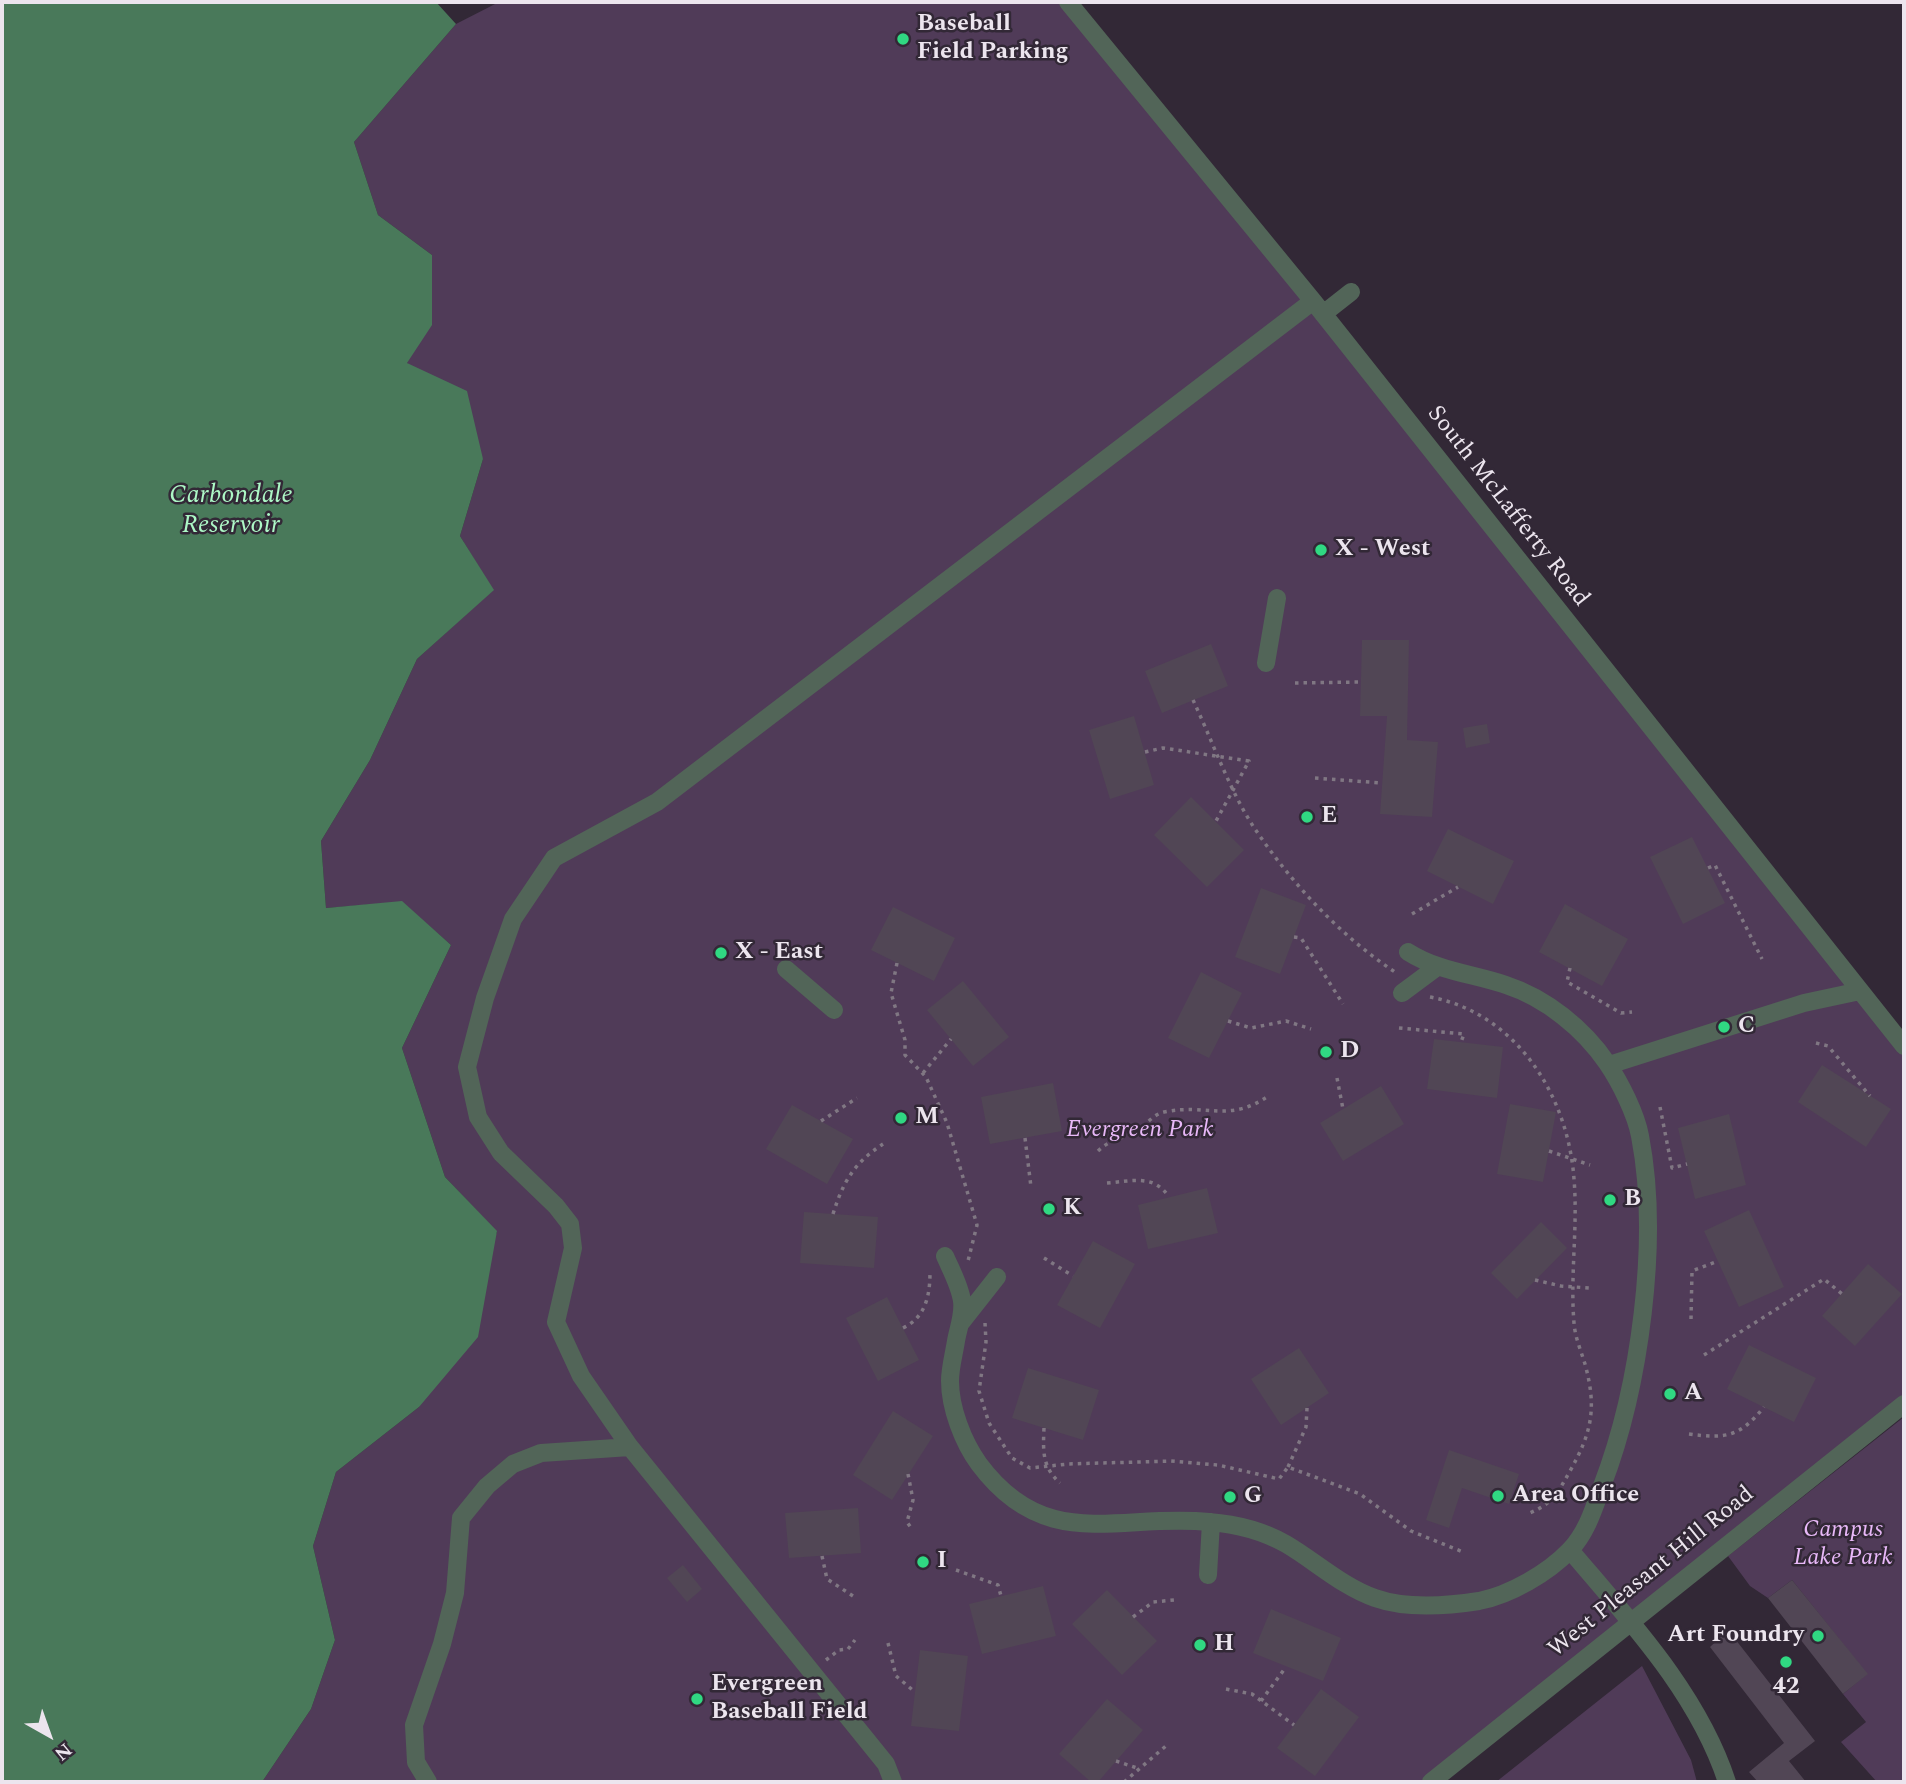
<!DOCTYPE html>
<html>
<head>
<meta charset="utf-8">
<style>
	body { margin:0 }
	#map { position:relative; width:1906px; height:1784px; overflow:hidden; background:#322836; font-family:Spectral,serif }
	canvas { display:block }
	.frame { position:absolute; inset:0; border:4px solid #ece5ee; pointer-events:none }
	.north { position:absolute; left:14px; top:1700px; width:70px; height:70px; -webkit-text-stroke:5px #322836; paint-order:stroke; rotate:140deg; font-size:19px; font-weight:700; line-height:28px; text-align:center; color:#ece5ee }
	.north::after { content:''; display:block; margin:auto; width:24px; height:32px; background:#ece5ee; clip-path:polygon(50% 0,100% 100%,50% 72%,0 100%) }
</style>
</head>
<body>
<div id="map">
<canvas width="1906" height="1784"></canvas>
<div class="frame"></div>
<div class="north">N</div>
</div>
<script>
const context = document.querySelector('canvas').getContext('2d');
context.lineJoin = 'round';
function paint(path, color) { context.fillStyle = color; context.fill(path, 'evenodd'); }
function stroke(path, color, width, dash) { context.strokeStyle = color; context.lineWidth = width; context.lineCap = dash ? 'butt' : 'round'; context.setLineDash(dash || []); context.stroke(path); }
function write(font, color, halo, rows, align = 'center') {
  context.font = font + ' Spectral,serif'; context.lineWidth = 5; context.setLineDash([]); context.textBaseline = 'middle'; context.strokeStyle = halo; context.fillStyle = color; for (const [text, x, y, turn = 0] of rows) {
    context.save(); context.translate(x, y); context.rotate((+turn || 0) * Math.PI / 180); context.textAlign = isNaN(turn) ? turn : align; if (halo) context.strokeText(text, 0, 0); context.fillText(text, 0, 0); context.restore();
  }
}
paint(new Path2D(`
	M499,2H1068L1904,1046V1404L1431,1782H262L311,1709L335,1640L313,1546L336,1472L419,1407L497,1232L445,1177L402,1048L451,945L402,902L326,908L321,841L370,760L417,659L493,590L460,536L483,459L407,363L432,255L378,215L354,142L456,24Z
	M1904,1417V1782H1877L1841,1742L1866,1722L1843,1694L1867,1674L1792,1580L1768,1598L1750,1586L1728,1556Z
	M1642,1666L1691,1760L1697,1782H1496Z`), '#503b58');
paint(new Path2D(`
	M2,2H436L456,24L354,142L378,215L432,255V325L407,363L467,391L483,459L460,536L494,590L417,659L370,760L321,841L326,908L402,901L451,945L402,1048L445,1177L497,1231L478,1337L419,1407L336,1472L313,1546L335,1640L311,1709L262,1782H2Z`), '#49795a');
paint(new Path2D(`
	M1362,640H1409L1407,740L1438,742L1432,817L1380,814L1387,716H1360Z
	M1211,644L1228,686L1162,713L1145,671Z
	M1134,716L1154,785L1110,799L1089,730Z
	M1487,724L1490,743L1466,748L1463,728Z
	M1191,797L1244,850L1207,887L1154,835Z
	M1448,829L1514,861L1493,904L1427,871Z
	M1692,837L1725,903L1683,924L1650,857Z
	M1261,888L1306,905L1280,974L1235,957Z
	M1565,904L1628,939L1602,986L1539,952Z
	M893,907L955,938L934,981L871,950Z
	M1201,972L1242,993L1209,1058L1168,1038Z
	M963,981L1009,1037L973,1066L927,1010Z
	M1434,1039L1503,1047L1497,1098L1427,1089Z
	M1822,1065L1891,1109L1866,1147L1798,1102Z
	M1053,1083L1062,1131L990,1144L981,1097Z
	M1381,1086L1404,1124L1343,1161L1320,1123Z
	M1510,1104L1556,1112L1543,1182L1497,1174Z
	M792,1105L853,1139L827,1184L766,1149Z
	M1729,1114L1746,1185L1695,1199L1678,1128Z
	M1207,1188L1218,1233L1148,1249L1138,1205Z
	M1749,1210L1784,1287L1739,1307L1704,1231Z
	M804,1212L878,1217L874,1268L800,1263Z
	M1541,1222L1567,1248L1517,1299L1491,1273Z
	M1093,1241L1135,1264L1100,1328L1057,1305Z
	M1868,1264L1902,1294L1855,1346L1822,1316Z
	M887,1297L919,1360L878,1381L846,1318Z
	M1749,1345L1816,1378L1794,1422L1727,1389Z
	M1299,1348L1329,1393L1281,1425L1251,1379Z
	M1028,1368L1099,1390L1083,1440L1012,1418Z
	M893,1411L933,1436L892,1500L853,1475Z
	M1449,1450L1519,1474L1509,1504L1462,1488L1449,1528L1426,1520Z
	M858,1508L861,1553L789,1558L785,1513Z
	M683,1565L702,1589L687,1602L667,1578Z
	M1792,1580L1868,1674L1843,1694L1768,1598Z
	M1043,1586L1056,1636L982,1654L969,1604Z
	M1107,1590L1157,1641L1122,1675L1072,1624Z
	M1271,1609L1341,1638L1323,1681L1253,1653Z
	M1728,1630L1815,1741L1789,1761L1806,1782H1758L1749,1772L1784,1743L1710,1647Z
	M920,1650L968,1656L959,1731L911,1726Z
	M1321,1689L1359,1717L1315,1776L1277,1748Z
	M1107,1699L1143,1730L1098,1782H1091L1059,1754Z`), '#514655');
stroke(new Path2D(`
	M1295,683L1361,682
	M1193,700C1212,740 1229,789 1253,826C1291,883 1341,937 1398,974
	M1145,752L1163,748L1249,761L1216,821
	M1315,778L1382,783
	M1708,868L1715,865L1762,959
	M1412,914L1458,887
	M1294,937L1301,938L1343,1004
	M897,963L891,993L905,1040V1055L926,1077L947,1123L977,1225L968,1261
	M1570,968L1567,982L1621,1013L1632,1012
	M1430,997C1516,1013 1568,1095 1574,1179C1578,1227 1570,1275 1574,1323C1575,1337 1581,1351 1585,1364C1597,1408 1592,1432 1570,1471C1557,1494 1553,1504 1527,1514
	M1228,1021L1251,1028L1286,1021L1311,1029
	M1399,1028L1464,1034L1461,1042
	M1816,1043L1828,1046L1870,1096
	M923,1073L951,1039
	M1337,1078L1343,1109
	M1660,1107L1672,1168L1687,1164
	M821,1121L857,1098
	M1025,1138L1031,1187
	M1098,1151C1111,1138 1128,1138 1141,1128C1148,1122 1155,1114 1164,1112C1207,1103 1228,1124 1270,1095
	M1549,1151L1590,1165
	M1107,1183C1132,1181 1154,1174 1169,1197
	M833,1214C843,1182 854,1163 883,1144
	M1044,1258L1073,1276
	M1535,1280L1561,1286L1589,1288
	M1691,1319L1692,1271L1718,1261
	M985,1323L986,1342L979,1391L989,1423L1012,1458L1030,1468L1068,1464L1171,1461L1218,1465L1279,1479L1288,1467L1360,1494L1411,1531L1463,1552
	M903,1328C926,1317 930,1295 930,1272
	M1704,1355L1824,1279L1842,1294
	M1044,1428C1043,1451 1042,1467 1060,1483
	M1689,1434C1725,1439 1740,1437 1764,1407
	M1288,1467L1306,1427L1307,1408
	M908,1474L913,1500L907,1522L912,1529
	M822,1556L827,1579L853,1596
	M956,1570L998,1585L1001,1596
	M1133,1617L1153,1602L1174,1600
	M888,1643L896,1676L915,1692
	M826,1660L839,1650L848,1649L855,1640
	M1226,1689L1252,1694L1294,1725
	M1261,1701L1286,1667
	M1116,1761L1137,1768
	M1124,1782L1167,1745`), '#807783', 3.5, [3.5, 5]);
stroke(new Path2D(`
	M1068,2L1313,301L1904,1046
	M1323,314L1351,292
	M1266,663L1277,598
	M786,969L834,1010
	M1402,993L1437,967
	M1609,1065L1804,1003L1860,991
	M945,1256C951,1270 960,1286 962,1301C964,1314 958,1329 956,1341C954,1354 950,1368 950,1381C950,1408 963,1442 979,1464C1046,1554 1118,1513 1209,1522C1235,1524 1263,1531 1286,1544C1315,1561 1343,1587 1375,1598C1406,1609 1447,1606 1479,1601C1510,1595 1548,1573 1570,1550C1587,1532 1594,1508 1602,1486C1640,1387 1660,1240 1640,1136C1636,1114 1620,1082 1607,1063C1584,1029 1546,998 1506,985C1473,974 1438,971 1408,952
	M960,1324L997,1277
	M1570,1550C1629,1620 1698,1693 1727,1782
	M1208,1575L1211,1522
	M428,1782L416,1762L414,1725L442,1644L455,1593L461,1518L487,1486L513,1464L541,1453L630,1447
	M893,1782L886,1764L630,1447L581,1376L556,1322L573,1248L570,1224L556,1206L501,1153L478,1117L467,1067L485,998L513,919L554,858L657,802L1313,301
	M1431,1782L1904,1404`), '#526558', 18);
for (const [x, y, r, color] of [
	[903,39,7,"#30d882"],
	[1321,550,7,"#30d882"],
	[1307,817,7,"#30d882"],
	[721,953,7,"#30d882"],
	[1724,1027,7,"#30d882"],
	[1326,1052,7,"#30d882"],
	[901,1118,7,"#30d882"],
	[1610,1200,7,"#30d882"],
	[1049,1209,7,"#30d882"],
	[1670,1394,7,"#30d882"],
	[1498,1496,7,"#30d882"],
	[1230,1497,7,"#30d882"],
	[923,1562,7,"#30d882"],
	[1818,1636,7,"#30d882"],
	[1200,1645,7,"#30d882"],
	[1786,1662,7,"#30d882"],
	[697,1699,7,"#30d882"]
]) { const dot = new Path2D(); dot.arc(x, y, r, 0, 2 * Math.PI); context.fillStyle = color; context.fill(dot); stroke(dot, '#322836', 2.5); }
write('bold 24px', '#ece5ee', '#322836', [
	["Baseball",917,25],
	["Field Parking",917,53],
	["X - West",1335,550],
	["E",1321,817],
	["X - East",735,953],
	["C",1738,1027],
	["D",1340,1052],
	["M",915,1118],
	["B",1624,1200],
	["K",1063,1209],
	["A",1684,1394],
	["Area Office",1512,1496],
	["G",1244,1497],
	["I",937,1562],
	["Art Foundry",1804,1636,"right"],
	["H",1214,1645],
	["Evergreen",711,1685],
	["Baseball Field",711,1713],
	["42",1786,1688,"center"]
], 'left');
write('24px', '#ece5ee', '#322836', [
	["South McLafferty Road",1507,507,52],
	["West Pleasant Hill Road",1652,1573,-39]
]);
write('italic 24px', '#e8b8f8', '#322836', [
	["Evergreen Park",1140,1131],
	["Campus",1843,1531],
	["Lake Park",1843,1559]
]);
write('italic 26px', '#adf8c6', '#322836', [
	["Carbondale",231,497],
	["Reservoir",231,527]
]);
</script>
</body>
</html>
